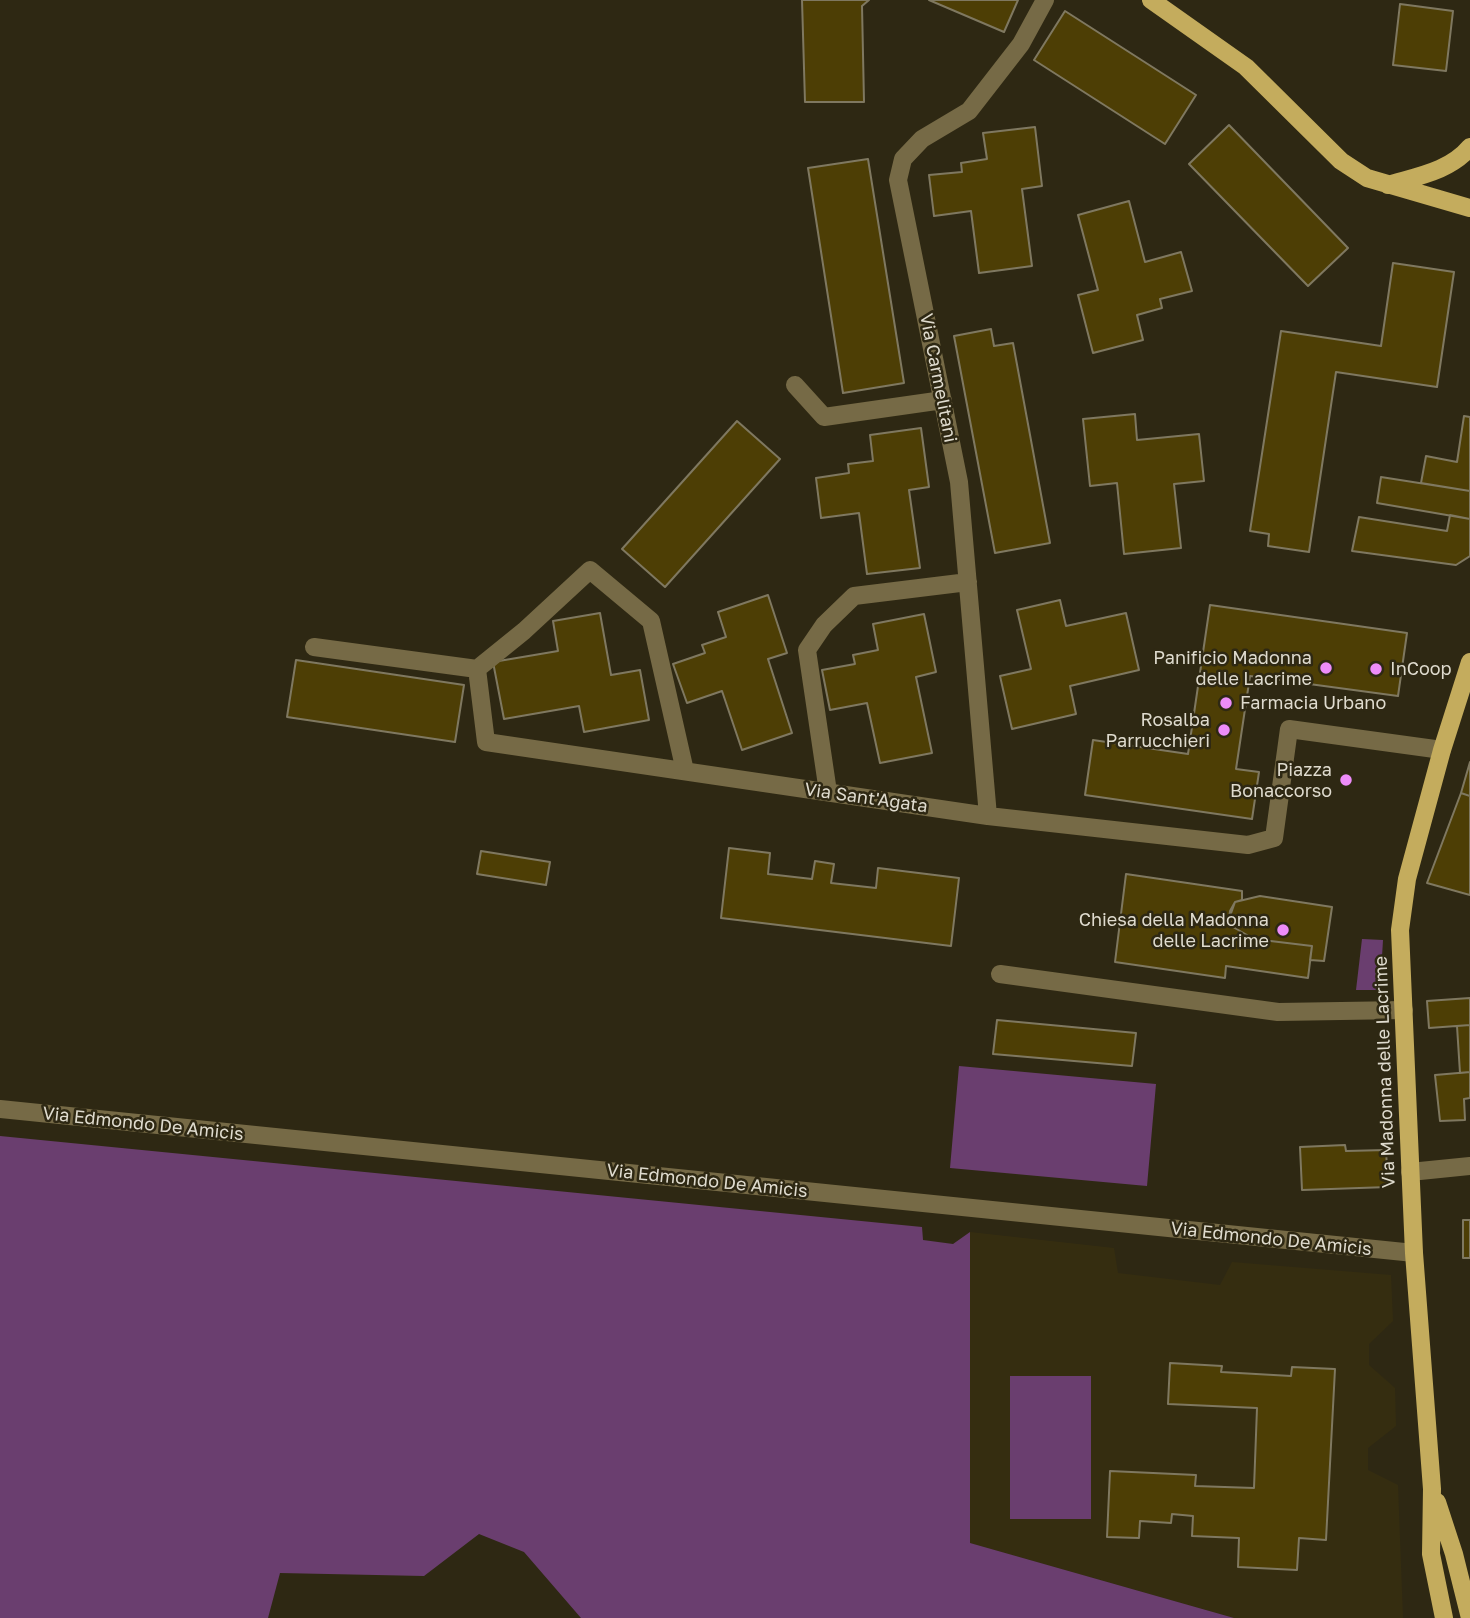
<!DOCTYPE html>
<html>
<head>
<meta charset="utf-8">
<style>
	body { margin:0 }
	canvas { display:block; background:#2e2813 }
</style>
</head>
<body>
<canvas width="1470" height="1618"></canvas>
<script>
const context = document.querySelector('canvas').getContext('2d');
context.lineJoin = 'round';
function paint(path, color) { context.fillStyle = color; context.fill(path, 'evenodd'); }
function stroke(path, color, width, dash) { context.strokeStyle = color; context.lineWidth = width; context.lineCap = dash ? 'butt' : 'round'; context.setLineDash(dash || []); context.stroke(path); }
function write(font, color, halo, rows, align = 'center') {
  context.font = font + ' "Golos Text",sans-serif'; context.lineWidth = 5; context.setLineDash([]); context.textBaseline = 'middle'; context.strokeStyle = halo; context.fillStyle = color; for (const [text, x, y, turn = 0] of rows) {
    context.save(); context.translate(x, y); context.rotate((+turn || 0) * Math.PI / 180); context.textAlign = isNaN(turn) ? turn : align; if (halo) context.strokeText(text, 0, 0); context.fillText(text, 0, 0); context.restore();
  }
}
paint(new Path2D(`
	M970,1232L1114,1248L1118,1273L1220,1285L1232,1262L1391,1275L1393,1321L1369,1344V1365L1395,1388L1396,1426L1368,1448V1470L1398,1485L1403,1618H1234L970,1543Z`), '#352d10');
paint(new Path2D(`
	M1362,939L1383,940L1380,990H1356Z
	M959,1066L1156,1084L1147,1186L950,1168Z
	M0,1136L922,1227L923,1240L953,1244L970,1232V1543L1234,1618H581L524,1552L479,1534L424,1576L280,1573L268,1618H0Z
	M1010,1376H1091V1519H1010Z`), '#6a3e6f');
const building = new Path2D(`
	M802,0H869L862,6L864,102H805Z
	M929,0H1018L1004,32Z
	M1400,4L1453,11L1446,71L1393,65Z
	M1065,11L1196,95L1165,144L1034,60Z
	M1229,125L1348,248L1308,286L1189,164Z
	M1035,127L1042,186L1022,189L1032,266L979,273L971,211L934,216L929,175L962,172L961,163L987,159L983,133Z
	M868,159L904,383L843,393L808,168Z
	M1129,201L1145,262L1181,252L1192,291L1160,299L1162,308L1137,315L1143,340L1093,353L1078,295L1098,290L1078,215Z
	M1393,263L1454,272L1437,387L1336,372L1309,552L1268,546L1269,534L1250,531L1281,331L1381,346Z
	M991,329L994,346L1013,343L1050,543L995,553L954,336Z
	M1135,414L1137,440L1199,434L1204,481L1174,484L1181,548L1124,554L1117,483L1090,486L1083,419Z
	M1464,416L1470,417V491L1421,483L1426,456L1457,462Z
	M737,421L780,459L665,587L622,549Z
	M921,428L929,487L909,490L920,568L867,574L859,513L821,518L816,478L849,473L848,464L873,461L870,435Z
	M1381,477L1470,491V519L1377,503Z
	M1450,515L1470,519V556L1456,565L1352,551L1359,517L1447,531Z
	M768,595L787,653L768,659L792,733L742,750L722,691L687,703L673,664L705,653L702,645L726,637L718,612Z
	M1060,600L1066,626L1126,613L1139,670L1070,686L1076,714L1012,729L1000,676L1031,669L1017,610Z
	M1210,605L1407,633L1398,696L1250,676L1236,769L1259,772L1252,819L1085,795L1093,740L1188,754Z
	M600,613L611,675L640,670L649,720L584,732L579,706L504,719L493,662L558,651L553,621Z
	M924,614L936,672L916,677L932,753L880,763L867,703L830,710L822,670L855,664L853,655L878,650L873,624Z
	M296,660L464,685L455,742L287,717Z
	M1470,762V796L1461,793Z
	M1461,793L1470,796V895L1427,883Z
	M729,848L770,853L768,874L812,879L815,861L834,864L831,883L876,888L878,868L959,878L951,946L721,918Z
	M481,851L550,862L546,885L477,874Z
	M1126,874L1242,891V900L1235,902L1230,911L1229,919L1233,927L1254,939L1312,946L1308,978L1226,966L1225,978L1115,962Z
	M1260,896L1332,907L1324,961L1310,960L1312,946L1254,939L1233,927L1229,919L1235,902Z
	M1470,998V1025L1429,1028L1427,1001Z
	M997,1020L1136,1033L1132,1066L993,1054Z
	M1470,1025V1072L1460,1073L1457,1026Z
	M1470,1072V1098L1464,1099L1465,1120L1440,1121L1435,1075Z
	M1345,1145L1346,1151L1386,1150L1388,1187L1302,1190L1300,1147Z
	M1463,1220H1470V1258H1463Z
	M1170,1363L1222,1366L1221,1372L1291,1376L1292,1367L1335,1369L1326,1540L1299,1538L1297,1570L1238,1567L1239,1538L1192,1536L1193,1516L1172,1514L1171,1523L1140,1521L1139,1538L1107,1537L1110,1471L1196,1475L1195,1486L1254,1488L1257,1408L1168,1404Z`);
paint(building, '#4d3e05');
stroke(building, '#7f7860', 2);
stroke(new Path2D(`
	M795,385L824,417L943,400
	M314,647L477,669L486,742L988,816L1248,845L1274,838L1289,729L1442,750
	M477,669L524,631L590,570L651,621L685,771
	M828,792L807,650L824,625L854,596L968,582
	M988,816L959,482L898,180L903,159L922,139L969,111L1021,44L1045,0
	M1000,974L1278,1012L1404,1010
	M0,1109L1414,1253
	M1410,1172L1470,1166`), '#766a46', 18);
stroke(new Path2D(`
	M1151,0L1246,67L1341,161L1367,178L1470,208
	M1388,185C1418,176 1450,171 1470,147
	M1437,1502L1454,1554L1470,1618
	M1444,1618L1431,1554L1432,1489L1414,1253L1400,930L1407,879L1442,750L1470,662`), '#c4ac5d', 18);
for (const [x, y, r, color] of [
	[1326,668,7,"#ed8cf9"],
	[1376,669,7,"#ed8cf9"],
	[1226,703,7,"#ed8cf9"],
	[1224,730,7,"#ed8cf9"],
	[1346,780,7,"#ed8cf9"],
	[1283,930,7,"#ed8cf9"]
]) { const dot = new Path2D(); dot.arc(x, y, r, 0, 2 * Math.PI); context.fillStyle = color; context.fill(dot); stroke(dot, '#2e2813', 2.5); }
write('18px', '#dfdbce', '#2e2813', [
	["Via Carmelitani",938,378,79],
	["Via Sant'Agata",866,798,8],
	["Via Madonna delle Lacrime",1385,1072,-92],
	["Via Edmondo De Amicis",143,1124,6],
	["Via Edmondo De Amicis",707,1181,6],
	["Via Edmondo De Amicis",1271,1239,6]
]);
write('18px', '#dfdbce', '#2e2813', [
	["Panificio Madonna",1312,658],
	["delle Lacrime",1312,679],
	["InCoop",1390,669,"left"],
	["Farmacia Urbano",1240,703,"left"],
	["Rosalba",1210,720],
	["Parrucchieri",1210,741],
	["Piazza",1332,770],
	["Bonaccorso",1332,791],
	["Chiesa della Madonna",1269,920],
	["delle Lacrime",1269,941]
], 'right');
</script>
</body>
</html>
